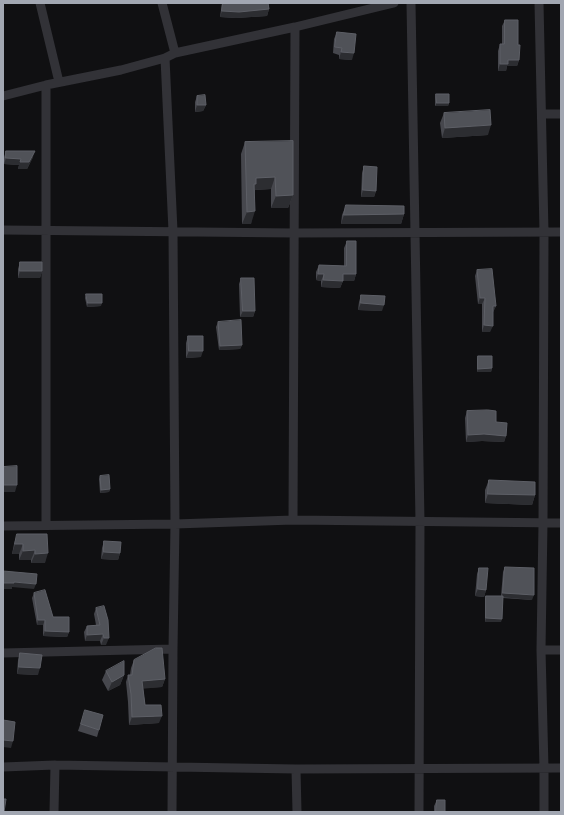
<!DOCTYPE html>
<html>
<head>
<meta charset="utf-8">
<style>
	body { margin:0 }
	#map { position:relative; width:564px; height:815px; overflow:hidden; background:#101012; font-family:"PT Sans Narrow",sans-serif }
	canvas { display:block }
	.frame { position:absolute; inset:0; border:4px solid #a2a7b2; pointer-events:none }
</style>
</head>
<body>
<div id="map">
<canvas width="564" height="815"></canvas>
<div class="frame"></div>
</div>
<script>
const context = document.querySelector('canvas').getContext('2d');
context.lineJoin = 'round';
function stroke(path, color, width, dash) { context.strokeStyle = color; context.lineWidth = width; context.lineCap = dash ? 'butt' : 'round'; context.setLineDash(dash || []); context.stroke(path); }
function paint(path, color) { context.fillStyle = color; context.fill(path, 'evenodd'); }
stroke(new Path2D(`
	M40,3L59,82
	M162,3L175,53
	M411,3L420,522L419,812
	M539,3L544,232L543,523L541,650L544,768V812
	M165,58L173,231L175,524L173,649L172,812
	M46,85V525
	M3,96L46,85L121,70L165,58L175,53L295,27L394,3
	M542,114H561
	M3,230L294,233L561,232
	M293,520L295,27
	M3,526L175,524L293,520L561,523
	M541,650H561
	M3,653L173,649
	M3,767L55,765L296,769L561,768
	M296,769L297,812
	M54,812L55,765`), '#323237', 9);
paint(new Path2D(`
	M222,3H268L269,9L267,16L236,18L220,17Z
	M505,20L518,45L519,60L517,66H507L506,71H498V51L500,44H502V26Z
	M337,32L352,60L339,59V55L333,53L334,39Z
	M436,94L449,103L448,106H435V97Z
	M197,96L206,105L203,111L195,112V102Z
	M444,113L488,135L442,138L440,123Z
	M245,142L293,195L288,208H271V189L255,190L251,224H242L241,154Z
	M6,151L33,157L27,169H18L19,165L4,164V157Z
	M364,166L376,191L374,197H361L362,173Z
	M346,205L404,214L401,224H341L342,215Z
	M347,241L356,274L354,281H343L340,288L321,287V281L316,280V272L319,265L344,266V248Z
	M20,262L42,271L40,278H18V269Z
	M477,270L496,306L493,312L490,332H482V304H478L475,276Z
	M241,278L255,311L253,317H240L239,284Z
	M86,294L101,306L87,307L85,298Z
	M361,295L382,311L358,310L359,302Z
	M218,322L242,345L240,349L219,350L216,327Z
	M188,336L201,357L186,358V343Z
	M478,356L492,368L491,372H477V359Z
	M467,411L496,422L506,436L504,442L482,441L466,442L465,418Z
	M100,476L110,489L109,492L100,493L99,479Z
	M489,480L535,495L532,505L485,503V490Z
	M17,534H47L45,563H31V560H19V554H12L14,544Z
	M104,541L120,553L118,560L101,559L102,548Z
	M505,567L532,600L503,598L501,622H485V599L486,596H501L503,572Z
	M479,568L486,590L484,597L475,596L477,574Z
	M34,593L53,617L69,632L67,637L43,636V625H37L32,598Z
	M96,608L106,645H101L100,641H85L84,632L87,626L96,625L94,614Z
	M20,653L38,675L17,674L18,660Z
	M134,660L165,679L162,687L143,688L145,705L159,723L129,725L128,702L126,682L128,675H130L131,668Z
	M106,671L124,675L120,685L108,691L102,680Z
	M85,710L99,730L97,737L78,731Z
	M437,800L445,812H434V806Z`), '#46474d');
paint(new Path2D(`
	M269,9L267,16L236,18L220,17L222,11Z
	M341,52L354,53L352,60L339,59Z
	M508,60H519L517,66H507L506,71H498L500,64Z
	M437,103H449L448,106H435Z
	M197,105H206L203,111L195,112Z
	M491,125L488,135L442,138L445,128Z
	M35,151L33,157L27,169H18L20,162Z
	M6,158L21,159L19,165L4,164Z
	M275,177L271,189L254,190L252,197L256,178Z
	M363,190L376,191L374,197H361Z
	M293,195L288,208H271L276,196Z
	M255,211L251,224H242L247,212Z
	M404,214L401,224H341L344,215Z
	M20,271H42L40,278H18Z
	M318,274H324L321,281L316,280Z
	M343,274H356L354,281H343L340,288L321,287L323,280Z
	M480,298H485L482,304H478Z
	M88,303H102L101,306L87,307Z
	M361,303L384,305L382,311L358,310Z
	M493,306H496L493,312H491Z
	M243,311H255L253,317H240Z
	M484,325L493,326L490,332H482Z
	M242,345L240,349L219,350L220,346Z
	M189,351H203L201,357L186,358Z
	M492,368L491,372H477L478,369Z
	M484,434L506,436L504,442L482,441L466,442L468,435Z
	M3,485H17L15,492H3Z
	M110,489L109,492L100,493L101,490Z
	M488,494L535,495L532,505L485,503Z
	M15,544H23L19,554H12Z
	M35,550L31,560H19L23,551Z
	M104,552L120,553L118,560L101,559Z
	M48,553L45,563H31L35,554Z
	M14,582L36,584L34,589L12,587V589H3V583Z
	M478,589L486,590L484,597L475,596Z
	M503,593L534,595L532,600L501,597Z
	M486,618L502,619L501,622H485Z
	M38,620H45L43,625H37Z
	M45,631L69,632L67,637L43,636Z
	M103,634L100,641H85L87,635Z
	M104,638H109L106,645H101Z
	M19,667L40,668L38,675L17,674Z
	M124,675L120,685L108,691L112,682Z
	M165,679L162,687L140,689L142,681Z
	M162,716L159,723L129,725L132,717Z
	M3,740L13,741L11,748L3,747Z`), '#2c2d31');
const building = new Path2D(`
	M223,3H268L269,9L239,12L222,11Z
	M505,20H518V45H520L519,60H508V64H500V44H504Z
	M337,32L356,34L354,53L341,52L342,48L335,47Z
	M436,94H449V103H437Z
	M205,95L206,105H197V96Z
	M490,110L491,125L445,128L444,113Z
	M293,141V195L276,196L275,177L256,178V184H254L255,211L247,212L245,142Z
	M6,151H35L29,162H20L21,159L6,158Z
	M364,166L377,167L376,191L363,190Z
	M346,205L404,206V214L344,215Z
	M347,241H356V274H343V281L323,280L324,274H318L319,265L346,266Z
	M20,262H42V271H20Z
	M492,269L496,306H493V326L484,325L485,298H480L477,270Z
	M241,278H254L255,311H243Z
	M86,294H102V303H88Z
	M361,295L385,296L384,305L361,303Z
	M241,320L242,345L220,346L218,322Z
	M188,336H203V351H189Z
	M478,356H492V368L478,369Z
	M488,410L496,411V422L507,423L506,436L484,434L468,435L467,411Z
	M17,466V485H3V467Z
	M109,475L110,489L101,490L100,476Z
	M489,480L535,482V495L488,494Z
	M17,534H47L48,553L35,554V550L23,551V544H15Z
	M104,541L121,542L120,553L104,552Z
	M505,567L534,568V595L503,593Z
	M479,568H488L486,590L478,589Z
	M3,571L37,574L36,584L14,582V583H3Z
	M45,590L53,617H69V632L45,631V620H38L34,593Z
	M486,596H503L502,619L486,618Z
	M104,606L108,620L109,638H104L103,634L87,635V626L100,625L96,608Z
	M156,648H162L165,679L142,681L145,705H161L162,716L132,717L131,694L128,675H132L134,660Z
	M20,653L42,655L40,668L19,667Z
	M124,661V675L112,682L106,671Z
	M85,710L103,715L99,730L81,724Z
	M3,720L15,722L13,741L3,740Z
	M3,799H6L4,812H3Z
	M437,800H445V812H436Z`);
paint(building, '#505258');
stroke(building, '#5d5f66', 1);
</script>
</body>
</html>
